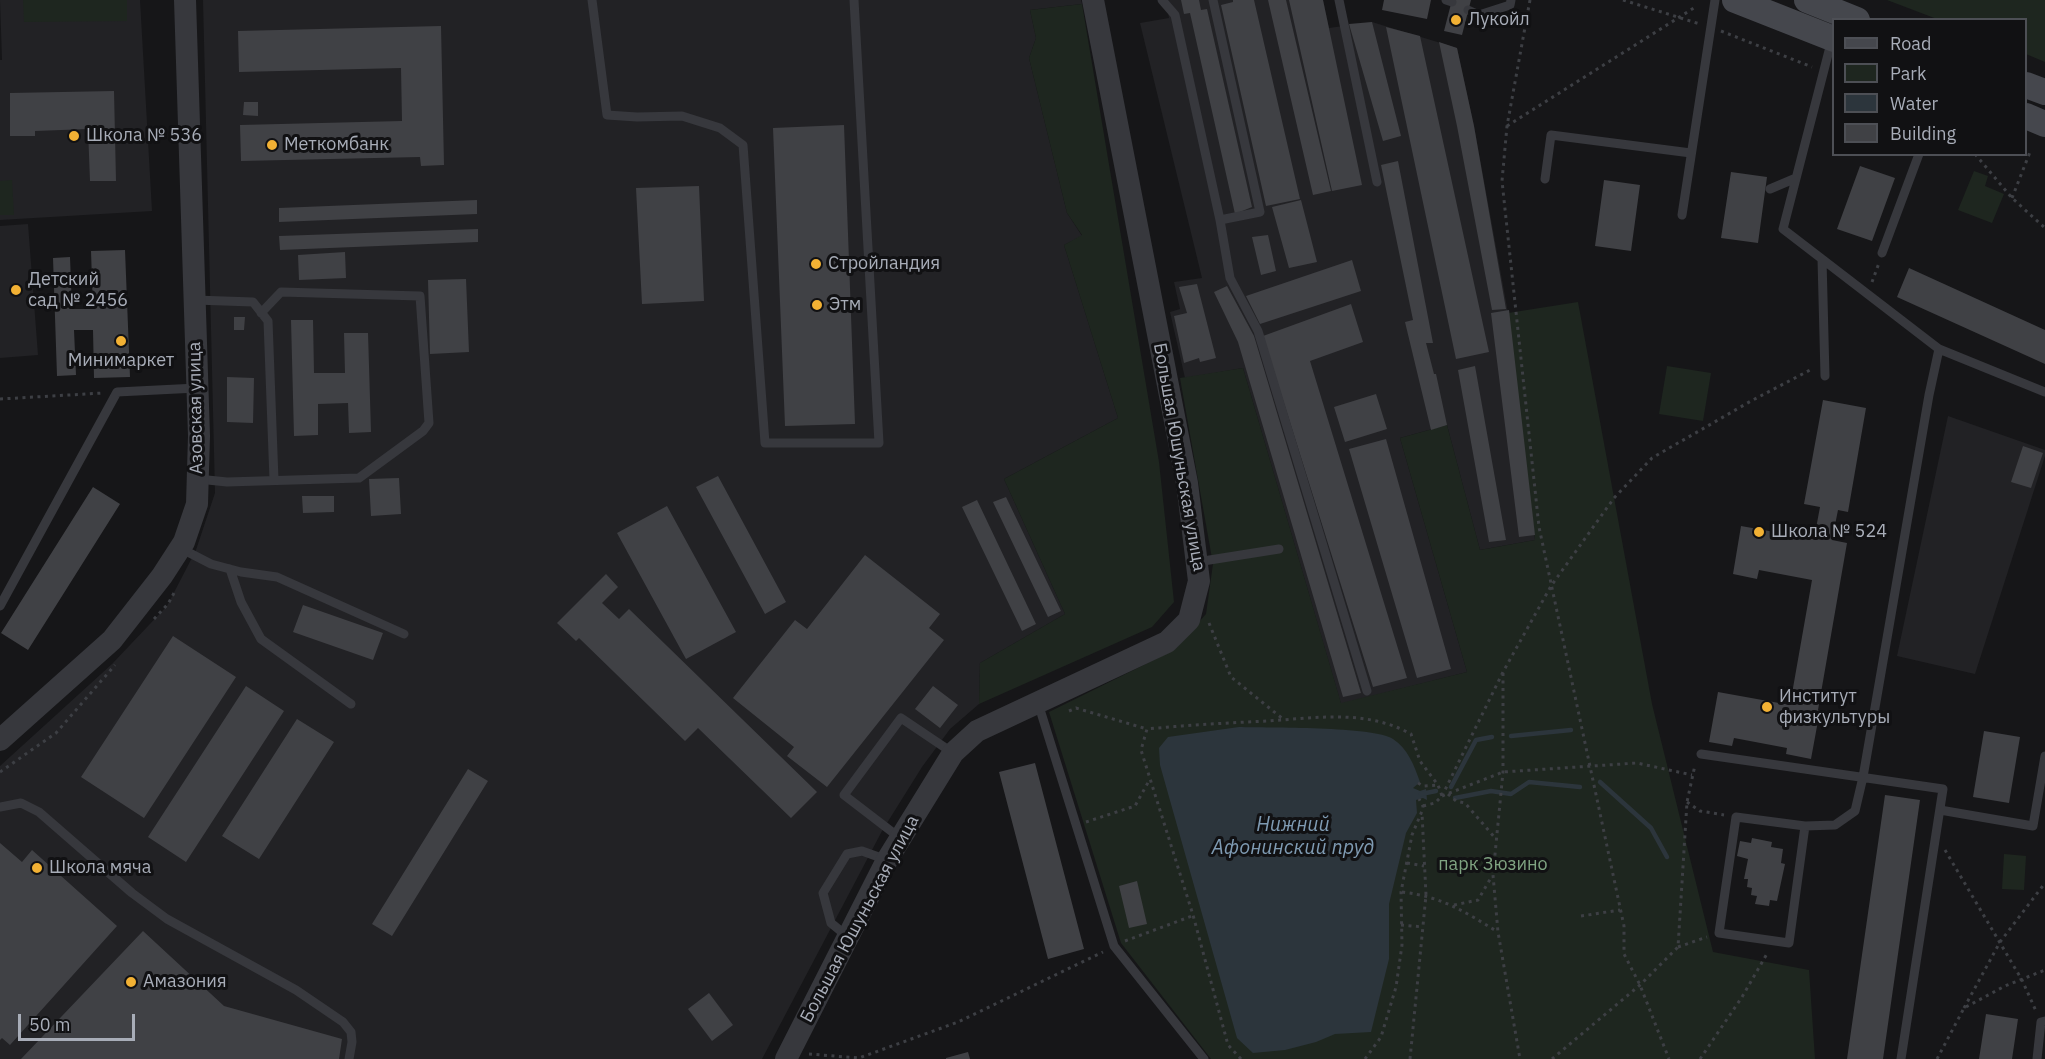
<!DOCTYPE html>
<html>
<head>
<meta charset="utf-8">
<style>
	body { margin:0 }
	#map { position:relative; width:2045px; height:1059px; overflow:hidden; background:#161618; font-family:"IBM Plex Sans",sans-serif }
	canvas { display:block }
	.legend { position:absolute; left:1832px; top:18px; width:195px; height:138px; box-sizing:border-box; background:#111113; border:2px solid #4d4f55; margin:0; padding:8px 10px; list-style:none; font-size:18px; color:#a8adb8 }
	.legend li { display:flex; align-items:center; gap:12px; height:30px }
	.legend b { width:30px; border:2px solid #4d4f55 }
	.scale { position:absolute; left:18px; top:1014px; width:117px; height:27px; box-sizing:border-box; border:3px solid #a8adb8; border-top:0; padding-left:8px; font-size:18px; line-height:21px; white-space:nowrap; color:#a8adb8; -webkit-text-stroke:4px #111113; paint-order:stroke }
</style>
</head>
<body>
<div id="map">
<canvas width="2045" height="1059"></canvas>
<ul class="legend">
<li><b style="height:8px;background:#45474d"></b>Road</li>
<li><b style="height:16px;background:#1e261f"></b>Park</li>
<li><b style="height:16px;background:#2c353c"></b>Water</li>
<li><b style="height:16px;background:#404145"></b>Building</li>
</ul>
<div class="scale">50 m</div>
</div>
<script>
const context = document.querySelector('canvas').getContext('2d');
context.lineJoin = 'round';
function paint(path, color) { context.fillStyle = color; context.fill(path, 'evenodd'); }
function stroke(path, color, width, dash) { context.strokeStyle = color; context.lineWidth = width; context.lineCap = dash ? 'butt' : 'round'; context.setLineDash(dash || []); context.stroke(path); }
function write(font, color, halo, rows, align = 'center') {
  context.font = font + ' "IBM Plex Sans",sans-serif'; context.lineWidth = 6; context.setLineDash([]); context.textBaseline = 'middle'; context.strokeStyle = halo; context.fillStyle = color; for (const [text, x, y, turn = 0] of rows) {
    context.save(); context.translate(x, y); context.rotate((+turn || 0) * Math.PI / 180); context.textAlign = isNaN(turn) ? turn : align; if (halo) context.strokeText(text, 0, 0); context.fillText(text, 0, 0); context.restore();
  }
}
paint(new Path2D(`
	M0,0H140L152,211L0,220V60H2Z
	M203,0H1081L1082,4L1030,10L1036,38L1029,58L1067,213L1082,236L1064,245L1118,418L1004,479L1065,614L980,663L979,704L950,729L922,767L882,831L762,1059H0V766L112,664L167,606L196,550L215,493Z
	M1166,0H1323L1329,28L1372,22L1457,48L1474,126L1508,313L1535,540L1480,550L1447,425L1400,438L1467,672L1341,704L1243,368L1185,378L1170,312L1180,309L1174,282L1202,278L1140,23L1169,18Z
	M28,224L38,355L0,358V226Z
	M1948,416L2045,450V456L1975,674L1897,656Z`), '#222225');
paint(new Path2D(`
	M23,0H127V21L24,22Z
	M1887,0H2045V62L2026,54V20L1937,19Z
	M1082,4L1159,462L1174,602L1152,627L979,704L980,663L1065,614L1004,479L1118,418L1064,245L1082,235L1067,213L1029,58L1036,38L1030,10Z
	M1974,171L1988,176L1985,186L2004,194L1992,223L1958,210Z
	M12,180L14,215H0V181Z
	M1578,302L1652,704L1713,952L1809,970L1815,1059H1211L1121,943L1049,712L1174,650L1206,614L1213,564L1180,378L1243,368L1341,703L1467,672L1400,438L1447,425L1480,550L1535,540L1508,313Z
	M1667,366L1711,373L1703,421L1659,414Z
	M2004,854L2026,856L2024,890L2002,889Z`), '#1e261f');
paint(new Path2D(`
	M1239,727C1267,728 1374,726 1393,739C1408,749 1414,765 1420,782L1413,788L1420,791L1426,789L1427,800L1423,798L1416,800L1417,813L1406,833L1389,904V959L1371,1032L1335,1034L1316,1042L1285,1050L1253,1053L1237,1038L1160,765L1159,748L1168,737Z`), '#2c353c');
stroke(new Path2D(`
	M1511,736L1571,730
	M1600,782L1651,828L1667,857
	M1451,787L1476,740L1492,737
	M1421,794L1436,791
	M1455,798L1491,791L1511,794L1529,782L1580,787`), '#2c353c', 4.5);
paint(new Path2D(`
	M1181,0H1199L1201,10L1207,9L1252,207L1235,214L1190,13L1184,14Z
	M1233,0H1254L1300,199L1266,206L1221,5L1233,2Z
	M1268,0H1286L1331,191L1313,195Z
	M1289,0H1323L1362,185L1332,191Z
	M1384,0H1431L1427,19L1382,10Z
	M1452,0H1471L1462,35L1444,31Z
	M1372,22L1401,136L1383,141L1349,24Z
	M441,26L444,165L421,166L420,157L241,161L240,125L402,121L401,68L239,72L238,31Z
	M1386,27L1420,36L1489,352L1456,359Z
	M1439,42L1457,48L1474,126L1506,309L1492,310L1457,126Z
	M114,91L116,181H90L88,129L35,131V136H10V93Z
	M244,102H258V116L243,115Z
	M844,125L855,424L785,426L773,128Z
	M1398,161L1433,343H1426L1434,374H1436L1447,425L1431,430L1405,322L1413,320L1381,165Z
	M1860,166L1895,178L1872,241L1837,229Z
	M1731,172L1767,177L1758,243L1721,238Z
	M1604,180L1640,185L1631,251L1595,246Z
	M699,186L704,301L642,304L636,188Z
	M477,200V214L279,222V208Z
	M1301,200L1317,262L1289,268L1272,207Z
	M478,229V242L280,250L279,236Z
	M1268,235L1276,271L1261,275L1252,237Z
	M125,250L130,377L94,378L93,330H74L76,375L57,376L53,258L70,257L72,309H93L91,251Z
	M345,252L346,278L299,280L298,255Z
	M1352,260L1361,291L1260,324L1246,296Z
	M1909,268L2045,330V364L1897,297Z
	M466,279L469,352L430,354L428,280Z
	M1197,284L1216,358L1200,362L1199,358L1184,363L1174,316L1187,313L1179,287Z
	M1227,286L1254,336L1361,693L1343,697L1238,342L1214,292Z
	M1351,304L1363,342L1310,361L1407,678L1373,687L1263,336Z
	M1509,310L1535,535L1519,537L1491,313Z
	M234,317H245L244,330H234Z
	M291,320H313L314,373H345L344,333H368L371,432L349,433L348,403L318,404V435L294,436Z
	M1475,366L1506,540L1489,542L1458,370Z
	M227,377L254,378L253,423L227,422Z
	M1376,394L1387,429L1345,442L1334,407Z
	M1823,400L1866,408L1848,512L1838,510L1832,540L1847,543L1818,710H1820L1811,759L1786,754L1787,748L1734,738L1732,746L1709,742L1718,692L1790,705L1812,580L1759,570L1757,579L1733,574L1741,526L1814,539L1820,507L1804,504Z
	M1386,439L1451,669L1417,678L1349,449Z
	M2023,446L2043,453L2031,488L2011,482Z
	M718,476L786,602L765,614L696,487Z
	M399,478L401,514L371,516L369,479Z
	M93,487L120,504L28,650L1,633Z
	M302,496H334V512L303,513Z
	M1006,497L1061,611L1048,617L993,502Z
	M977,500L1036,624L1022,631L962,507Z
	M667,506L736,632L686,659L617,533Z
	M865,555L940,614L929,628L944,640L827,787L787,756L794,747L733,698L795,620L807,629Z
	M606,574L618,587L602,603L619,619L629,609L817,792L791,818L698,728L685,741L579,638L576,641L557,623Z
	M303,605L383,633L373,660L293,632Z
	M173,636L236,677L144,818L81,777Z
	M246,686L284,711L186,862L148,837Z
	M933,686L958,705L940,728L915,709Z
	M297,719L334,742L259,859L222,836Z
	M1984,731L2020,737L2009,803L1973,797Z
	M1035,763L1084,949L1048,959L999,772Z
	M468,769L488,781L392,936L372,924Z
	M1885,795L1920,800L1883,1059H1847Z
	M1752,838L1772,842L1771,847L1783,849L1781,863L1785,864L1777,901L1770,900L1769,906L1755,904L1757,896L1751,895L1752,888L1747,887L1748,879H1744L1748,859L1737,856L1740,841L1751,843Z
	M0,843L22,862L32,850L117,926L10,1045L2,1038L0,1040Z
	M1137,881L1147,924L1129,928L1119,886Z
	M143,931L224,1006L342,1039L339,1059H21Z
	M709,993L733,1025L712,1041L688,1009Z
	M1986,1014L2018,1019L2012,1059H1979Z
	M968,1052L970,1059H946V1058Z`), '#404145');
stroke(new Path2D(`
	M1530,0L1507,126L1502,181L1539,527L1624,926V954L1640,985L1669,1059
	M1623,0L1700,24
	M1721,31L1812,67
	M1507,126L1697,6
	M1975,154L2012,198L2045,228
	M2012,198L2030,152
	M1872,282L1879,263
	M0,399L103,393
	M154,619L168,604L174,593
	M1209,623L1231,677L1283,719
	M1503,673V772L1493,875L1498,932L1520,1059
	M1069,711L1076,708L1147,729
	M0,772L56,733L115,665
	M1418,783L1423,786L1438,785
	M1448,794L1456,801L1465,803L1496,839
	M1442,796L1503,672L1551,586L1614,498L1652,458L1751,401L1812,369
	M1442,796L1503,772L1637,763L1692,775
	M1687,802L1700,811L1724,815
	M1086,822L1135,806L1150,779
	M1945,850L2022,980L2036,1011
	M1407,863L1424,866
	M1402,892C1443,897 1463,911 1498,932
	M1454,905L1478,900L1492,876
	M1581,916L1620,910
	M1401,925L1423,927
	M1125,941L1192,916
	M1678,947L1707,937
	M1964,1008L2000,942L2045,883
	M809,1054L859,1058L958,1022L1103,952
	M1241,1059L1228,1045L1193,915L1141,750L1147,729C1187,725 1227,723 1267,721C1316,718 1366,709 1411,734L1420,761L1438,785L1442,796L1435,803L1423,806
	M1365,1059L1381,1037L1396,987L1402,945L1401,892L1412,835L1422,811L1423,806L1419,799
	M1410,1059L1426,895L1422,813
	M1552,1059L1640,985L1678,947L1687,802L1695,765
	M1700,1059L1742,997L1768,952
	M1937,1059L1964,1008L2005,986L2045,970`), '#3d3f44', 3, [3, 4.5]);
stroke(new Path2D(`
	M592,0L607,115L637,117L682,116L720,128L743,145L765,443H879L854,0
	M1162,0L1175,15L1220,220L1260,212L1213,0
	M1339,0L1377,182
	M1446,0L1452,2
	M1468,10L1479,15L1510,5L1511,0
	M1832,39L1783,229L1939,349L2045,392
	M1545,179L1551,135L1691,153
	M1770,189L1796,178
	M1682,215L1715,0
	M1220,220L1230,278L1258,331L1367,691
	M1882,253L1919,154
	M1822,259L1825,376
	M195,300L253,302L268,321L274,480
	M198,479L227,482L359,478L423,431L429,423L420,296L281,292L261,313
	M180,548L211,564L241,572L277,577L404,634
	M1197,562L1279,549
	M230,569L241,602L261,639L351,704
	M0,606L117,392L197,388
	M1038,703L1114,946L1204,1059
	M1701,754L1943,789L1901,1059
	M0,807L21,803L39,812L132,893L167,919L296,990L343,1022L351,1032L352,1042L349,1059
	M1940,810L2033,826L2045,756
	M1736,817L1805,826L1789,943L1719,933Z
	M1805,826L1835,825L1855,811L1863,777L1929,395L1939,349
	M900,838L844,795L901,718L953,753
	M848,937L831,923L823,893L847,854L862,851L887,860
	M2037,1059L2041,1022L2045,1021`), '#37383d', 9);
stroke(new Path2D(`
	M0,740L112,640L162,576L184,542L197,504L199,436L185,0
	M786,1059L887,860L953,753L977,731L1167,642L1189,620L1199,581L1187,483L1093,0`), '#37383d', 22);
stroke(new Path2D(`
	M1735,0L1834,39
	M1807,0L1857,20
	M2026,85L2045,92
	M2026,116L2045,124`), '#45474d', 26);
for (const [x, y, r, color] of [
	[1456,20,6,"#f2b134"],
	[74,136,6,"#f2b134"],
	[272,145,6,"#f2b134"],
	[816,264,6,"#f2b134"],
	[16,290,6,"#f2b134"],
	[817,305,6,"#f2b134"],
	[121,341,6,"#f2b134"],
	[1759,532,6,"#f2b134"],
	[1767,707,6,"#f2b134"],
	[37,868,6,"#f2b134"],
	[131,982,6,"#f2b134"]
]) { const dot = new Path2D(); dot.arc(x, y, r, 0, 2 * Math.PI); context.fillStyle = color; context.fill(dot); stroke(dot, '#111113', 2); }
write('18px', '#a8adb8', '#111113', [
	["Лукойл",1468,20],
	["Школа № 536",86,136],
	["Меткомбанк",284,145],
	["Стройландия",828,264],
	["Детский",28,280],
	["сад № 2456",28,301],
	["Этм",829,305],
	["Минимаркет",121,361,"center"],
	["Школа № 524",1771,532],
	["Институт",1779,697],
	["физкультуры",1779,718],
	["Школа мяча",49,868],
	["Амазония",143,982]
], 'left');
write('18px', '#a8adb8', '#111113', [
	["Азовская улица",196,408,-91],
	["Большая Юшуньская улица",1179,457,80],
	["Большая Юшуньская улица",860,919,-62]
]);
write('18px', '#7fa381', '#111113', [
	["парк Зюзино",1493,865]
]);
write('italic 20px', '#7f9bb3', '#111113', [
	["Нижний",1293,825],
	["Афонинский пруд",1293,848]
]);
</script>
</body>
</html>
